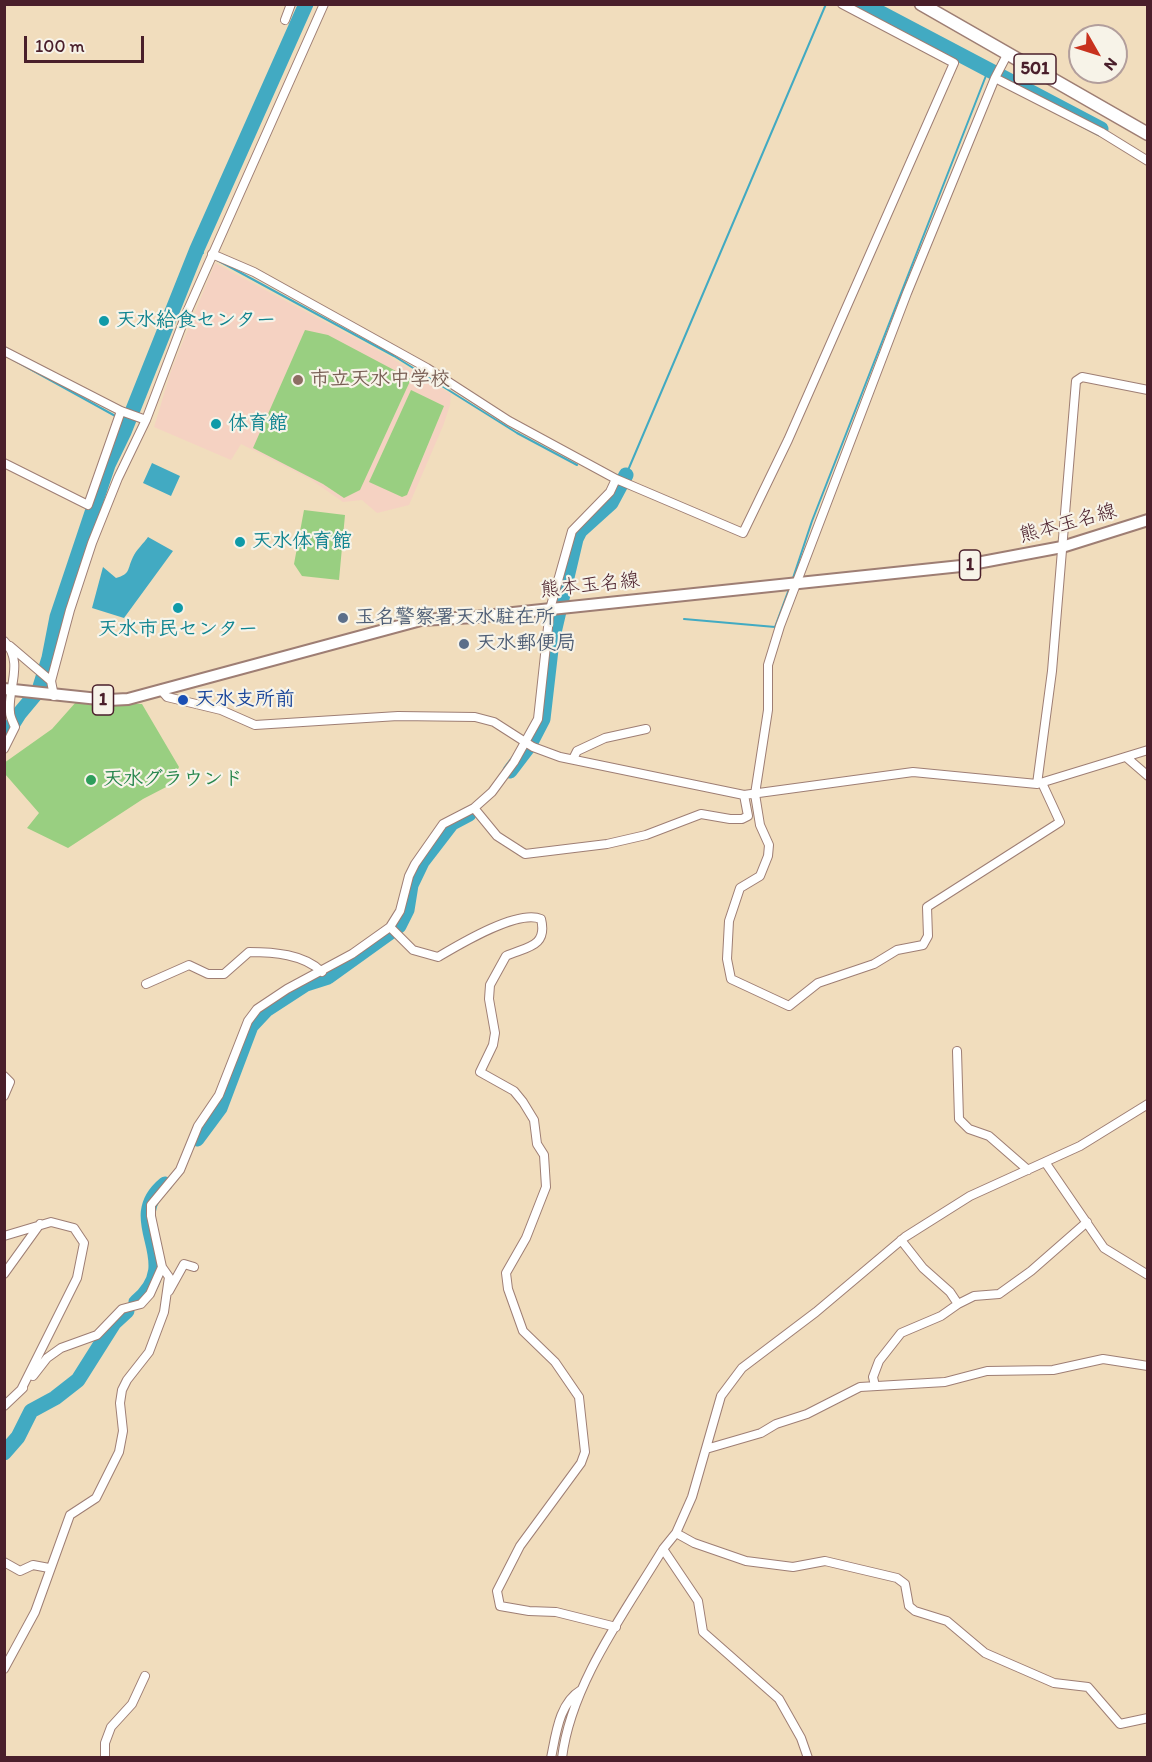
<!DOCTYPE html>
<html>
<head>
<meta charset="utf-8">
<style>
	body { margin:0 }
	#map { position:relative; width:1152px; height:1762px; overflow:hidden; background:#f1ddbd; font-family:Itim,sans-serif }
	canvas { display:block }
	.frame { position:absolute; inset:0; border:6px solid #4a1f2b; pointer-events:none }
	.north { position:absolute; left:1068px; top:24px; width:60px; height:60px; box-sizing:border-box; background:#f7f3e8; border:2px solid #b29e9c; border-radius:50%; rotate:129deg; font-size:16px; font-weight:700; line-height:24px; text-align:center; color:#4a1f2b }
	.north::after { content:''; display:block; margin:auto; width:21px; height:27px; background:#c8321e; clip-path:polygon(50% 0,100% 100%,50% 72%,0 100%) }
	.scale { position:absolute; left:24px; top:36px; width:120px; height:27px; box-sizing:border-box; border:3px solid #4a1f2b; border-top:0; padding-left:8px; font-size:18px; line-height:21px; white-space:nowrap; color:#4a1f2b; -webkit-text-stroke:4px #f7f3e8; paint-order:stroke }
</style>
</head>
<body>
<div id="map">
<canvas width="1152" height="1762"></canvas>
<div class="frame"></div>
<div class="north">N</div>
<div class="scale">100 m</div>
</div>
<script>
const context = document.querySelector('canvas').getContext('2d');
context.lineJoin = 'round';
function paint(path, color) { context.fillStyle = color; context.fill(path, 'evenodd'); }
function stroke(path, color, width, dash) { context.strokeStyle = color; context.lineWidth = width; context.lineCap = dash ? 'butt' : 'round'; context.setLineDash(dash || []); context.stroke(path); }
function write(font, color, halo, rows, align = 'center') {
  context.font = font + ' Itim,"Klee One",sans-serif'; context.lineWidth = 4.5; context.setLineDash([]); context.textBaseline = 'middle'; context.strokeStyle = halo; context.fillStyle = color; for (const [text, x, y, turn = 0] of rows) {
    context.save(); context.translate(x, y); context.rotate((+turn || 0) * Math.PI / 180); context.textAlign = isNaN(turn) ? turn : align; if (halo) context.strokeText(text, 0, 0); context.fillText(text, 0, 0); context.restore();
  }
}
paint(new Path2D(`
	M215,263L383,353L451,394L450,405L443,426L409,505L377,513L362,500L343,502L310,479L241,444L231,460L154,427L171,371Z`), '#f5d2c2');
paint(new Path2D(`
	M305,330L328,335L411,379L360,490L344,498L323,484L253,448Z
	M411,390L444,406L407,495L402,497L369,482Z
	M304,510L345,515L339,580L302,576L294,564Z
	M76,702L142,704L179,767L170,785L143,799L68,848L27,828L39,813L5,774L4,763L52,729Z`), '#99cf81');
paint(new Path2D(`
	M152,463L180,476L171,496L143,483Z
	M148,537L173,551L124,618L92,608L103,567L116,578C131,574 127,569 133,557C136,550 144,543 148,537Z`), '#42aac2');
stroke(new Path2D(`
	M197,249L203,253
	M217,260L394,356L517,433L577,465
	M12,359L128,423
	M626,475L826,4
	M792,581L812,521L989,68
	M684,619L775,627L789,589`), '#42aac2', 2);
stroke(new Path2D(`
	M864,4L1101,129
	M4,738L19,714L39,690L49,658L57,617L108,465L124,432L197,249L306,4
	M510,771L529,746L543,719L552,641L576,539L580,531L611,503L626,475
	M197,1139L220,1108L251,1026L266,1010L306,984L328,977L399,926L407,910L411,885L422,862L452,823L469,814
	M136,1302C187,1260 119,1222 165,1184
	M4,1453L18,1437L31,1411L55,1398L78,1380L114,1323L127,1311`), '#42aac2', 15);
const minor = new Path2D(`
	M285,20L291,4
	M1008,53L995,78L907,293L780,626L768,665V710L755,794L760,825L769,845L768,856L760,876L740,888L729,921L727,959L731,979L789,1006L818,983L874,964L897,950L923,945L928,936L927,907L1060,822L1042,783
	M995,78L1101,132L1148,161
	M212,254L254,272L427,368L509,421L616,479L743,533L788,440L954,63L842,4
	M4,351L121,411L146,420
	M4,463L88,505L121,411
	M4,641C25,661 7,690 10,712C10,717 13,722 15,727L4,749
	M10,646L51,681
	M161,690L167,697L221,710L255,725L398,716L475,717L494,722L533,747L560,757L744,795L913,772L1037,784L1148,750
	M54,696L51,681L70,610L92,543L118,478L146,420L187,312L324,4
	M1126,757L1148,776
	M573,759L577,751L605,738L646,729
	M1037,784L1052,671L1076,381L1082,377L1148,390
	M474,808L497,836L525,854L607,844L646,835L701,814L730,819H742L748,816L744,795
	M390,927L413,950L438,957C460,944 518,909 541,919C548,947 526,947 506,956L490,985L489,999L495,1033L493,1045L480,1072L514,1091L523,1102L534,1120L537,1144L544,1155L546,1187L526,1238L506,1273L508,1289L523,1331L555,1362L579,1397L585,1452L581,1463L520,1546L497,1591L500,1606L529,1611L556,1612L616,1627
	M146,984L189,965L208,974H224L249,952C273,952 304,954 322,972
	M957,1051L959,1119L969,1129L989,1136L1028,1170
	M4,1076L10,1082L4,1096
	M1045,1162L1104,1248L1148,1275
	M4,1236L51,1222L74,1228L84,1243L77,1278L21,1390
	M901,1240L923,1268L950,1292L958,1304L974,1296L999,1294L1031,1271L1087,1222
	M4,1274L40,1224
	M169,1291L184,1264L194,1267
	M33,1376L47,1358L61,1348L97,1335L122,1309L141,1304L150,1294L162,1267
	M875,1386L873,1377L879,1361L901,1333L941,1316L958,1304
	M4,1406L23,1388
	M706,1449L761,1433L776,1424L807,1414L860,1387L945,1382L987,1371L1053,1370L1103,1359L1148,1366
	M676,1533L694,1543L746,1561L793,1567L825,1561L897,1578L905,1584L909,1606L915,1611L947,1621L985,1653L1054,1683L1088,1687L1120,1724L1148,1718
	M663,1549L698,1601L703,1632L779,1699L801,1738L808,1758
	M4,1562L20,1571L33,1565L49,1568
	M4,1669L35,1612L70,1515L96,1498L119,1452L123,1431L120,1403L122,1390L127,1380L149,1352L164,1312L169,1277L162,1267L151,1216V1205L180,1170L198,1126L219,1095L248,1021L257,1009L287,989L352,954L390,927L400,911L409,876L415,864L443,824L474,808L492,792L514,762L538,719L550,609L572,531L610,492L616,479
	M105,1758V1743L111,1727L132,1704L145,1676
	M551,1758C556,1734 559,1703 581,1690
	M562,1758C571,1684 625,1612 663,1549L676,1533L692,1497L721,1396L742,1368L816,1312L905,1237L970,1196L1080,1146L1148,1104`);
const major = new Path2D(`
	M4,689L108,700L128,699L421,620L475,617L961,566L1062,547L1148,520`);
const highway = new Path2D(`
	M921,4L1148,134`);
stroke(minor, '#9e7e74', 10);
stroke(major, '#9e7e74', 14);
stroke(highway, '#9e7e74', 15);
stroke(minor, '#fff', 8);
stroke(major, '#fff', 10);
stroke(highway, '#fff', 12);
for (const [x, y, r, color] of [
	[104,321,6,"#0f9aa8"],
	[298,380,6,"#8d6e63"],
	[216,424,6,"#0f9aa8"],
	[240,542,6,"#0f9aa8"],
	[178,608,6,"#0f9aa8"],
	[343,618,6,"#5c6f8a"],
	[464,644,6,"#5c6f8a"],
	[183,700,6,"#1a4fb4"],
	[91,780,6,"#2e9e5b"]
]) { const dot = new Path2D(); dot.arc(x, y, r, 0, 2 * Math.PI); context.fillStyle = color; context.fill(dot); stroke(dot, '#f7f3e8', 2); }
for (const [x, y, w] of [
	[1035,69,42],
	[970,565,21],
	[103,700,21]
]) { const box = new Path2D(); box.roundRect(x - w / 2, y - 15, w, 30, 4.5); context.fillStyle = '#f7f3e8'; context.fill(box); stroke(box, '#4a1f2b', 1.5); }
write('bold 18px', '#4a1f2b', null, [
	["501",1035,69],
	["1",970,565],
	["1",103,700]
]);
write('bold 20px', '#0d838f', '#f7f3e8', [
	["天水給食センター",116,321],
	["体育館",228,424],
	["天水体育館",252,542],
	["天水市民センター",178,630,"center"]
], 'left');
write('bold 20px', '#785e54', '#f7f3e8', [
	["市立天水中学校",310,380]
], 'left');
write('20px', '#4a1f2b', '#f7f3e8', [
	["熊本玉名線",1068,524,-15],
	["熊本玉名線",590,586,-6]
]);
write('bold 20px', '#4e5e75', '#f7f3e8', [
	["玉名警察署天水駐在所",355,618],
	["天水郵便局",476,644]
], 'left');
write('bold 20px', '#164399', '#f7f3e8', [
	["天水支所前",195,700]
], 'left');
write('bold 20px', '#27864d', '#f7f3e8', [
	["天水グラウンド",103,780]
], 'left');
</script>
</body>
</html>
